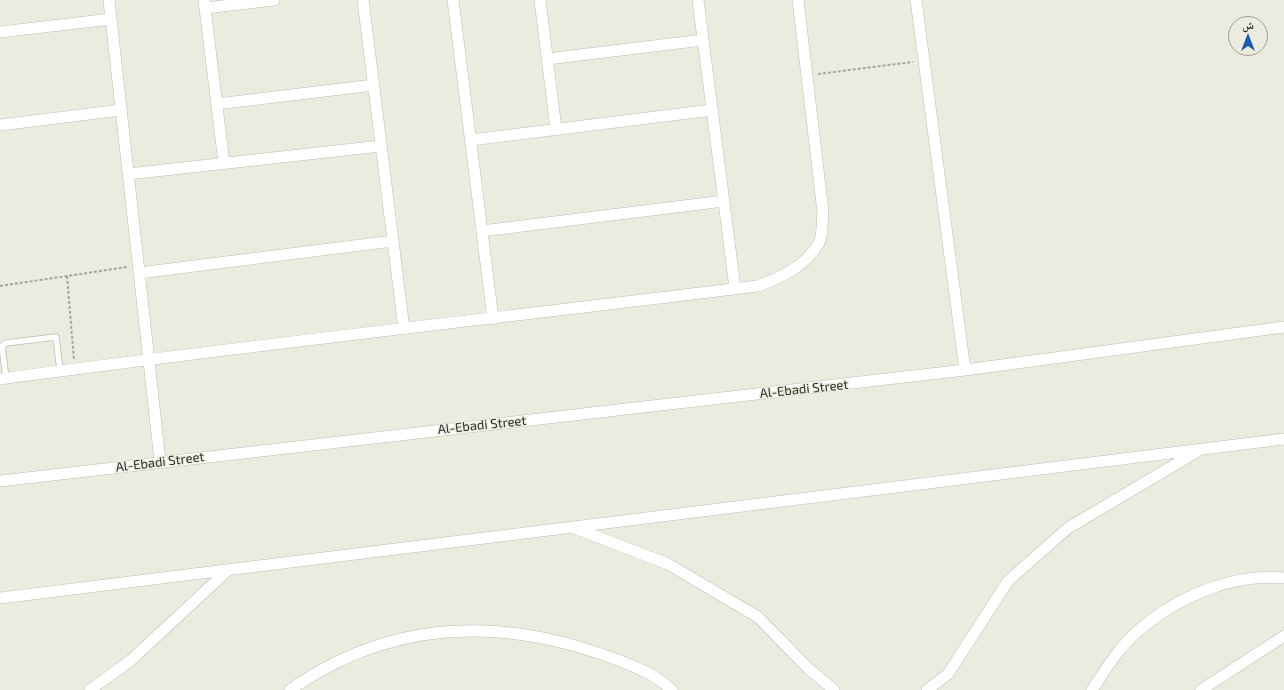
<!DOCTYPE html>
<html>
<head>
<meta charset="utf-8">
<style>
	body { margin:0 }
	#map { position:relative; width:1284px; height:690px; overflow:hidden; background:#ebebdf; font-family:"Exo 2","Noto Naskh Arabic",sans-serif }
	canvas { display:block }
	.north { position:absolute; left:1228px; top:16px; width:40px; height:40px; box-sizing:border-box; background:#ebebdf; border:1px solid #9f9f96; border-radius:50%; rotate:0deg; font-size:11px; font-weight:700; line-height:16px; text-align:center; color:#2d2d29 }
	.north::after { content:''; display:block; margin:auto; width:14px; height:18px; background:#195aab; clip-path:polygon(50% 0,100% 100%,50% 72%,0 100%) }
</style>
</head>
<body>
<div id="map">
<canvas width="1284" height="690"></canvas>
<div class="north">ش</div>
</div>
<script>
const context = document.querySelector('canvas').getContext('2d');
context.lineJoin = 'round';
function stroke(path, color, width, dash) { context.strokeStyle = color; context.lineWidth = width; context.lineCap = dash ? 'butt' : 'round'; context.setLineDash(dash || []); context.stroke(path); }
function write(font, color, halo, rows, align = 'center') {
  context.font = font + ' "Exo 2",sans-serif'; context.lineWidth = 3; context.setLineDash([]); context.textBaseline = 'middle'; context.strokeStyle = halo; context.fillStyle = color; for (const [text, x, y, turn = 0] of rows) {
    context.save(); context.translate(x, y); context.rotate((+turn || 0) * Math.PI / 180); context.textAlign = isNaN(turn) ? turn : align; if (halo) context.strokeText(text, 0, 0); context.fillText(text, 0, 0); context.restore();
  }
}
const lane = new Path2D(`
	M6,378L2,346L6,343L56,337L60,371`);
const street = new Path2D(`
	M109,0L160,461
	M204,0L224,163
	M363,0L404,329
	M453,0L493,319
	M540,0L556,129
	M698,0L735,288
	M916,0L965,370
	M205,8L274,0
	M0,32L111,19
	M547,59L703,40
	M217,104L374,85
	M0,125L121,110
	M471,140L712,110
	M128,174L381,146
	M482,231L724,201
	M139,273L393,241
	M0,379C252,345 506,317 758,286C782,277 806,266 819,243C823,235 822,221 823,212L798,0
	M0,481L965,370L1284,327
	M572,527L668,564L758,617L809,669L834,690
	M0,598L1284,439
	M90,690L130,661L227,571
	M290,690C378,628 476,617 579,647C603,654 628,663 650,674C658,678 665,685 672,690
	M927,690L948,674L1008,581L1068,528L1198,451
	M1092,690C1106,669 1119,647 1139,630C1177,597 1233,573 1284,578
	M1201,690L1284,636`);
stroke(lane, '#bebdb2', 7);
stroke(street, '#bebdb2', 12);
stroke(new Path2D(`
	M818,74L913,62
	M67,276L74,360
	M0,286L127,267`), '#a5a59c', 2, [3, 2]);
stroke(lane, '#fff', 5.5);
stroke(street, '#fff', 11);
write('13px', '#2d2d29', '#ebebdf', [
	["Al-Ebadi Street",804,389,-6],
	["Al-Ebadi Street",482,425,-6],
	["Al-Ebadi Street",160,462,-7]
]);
</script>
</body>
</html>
